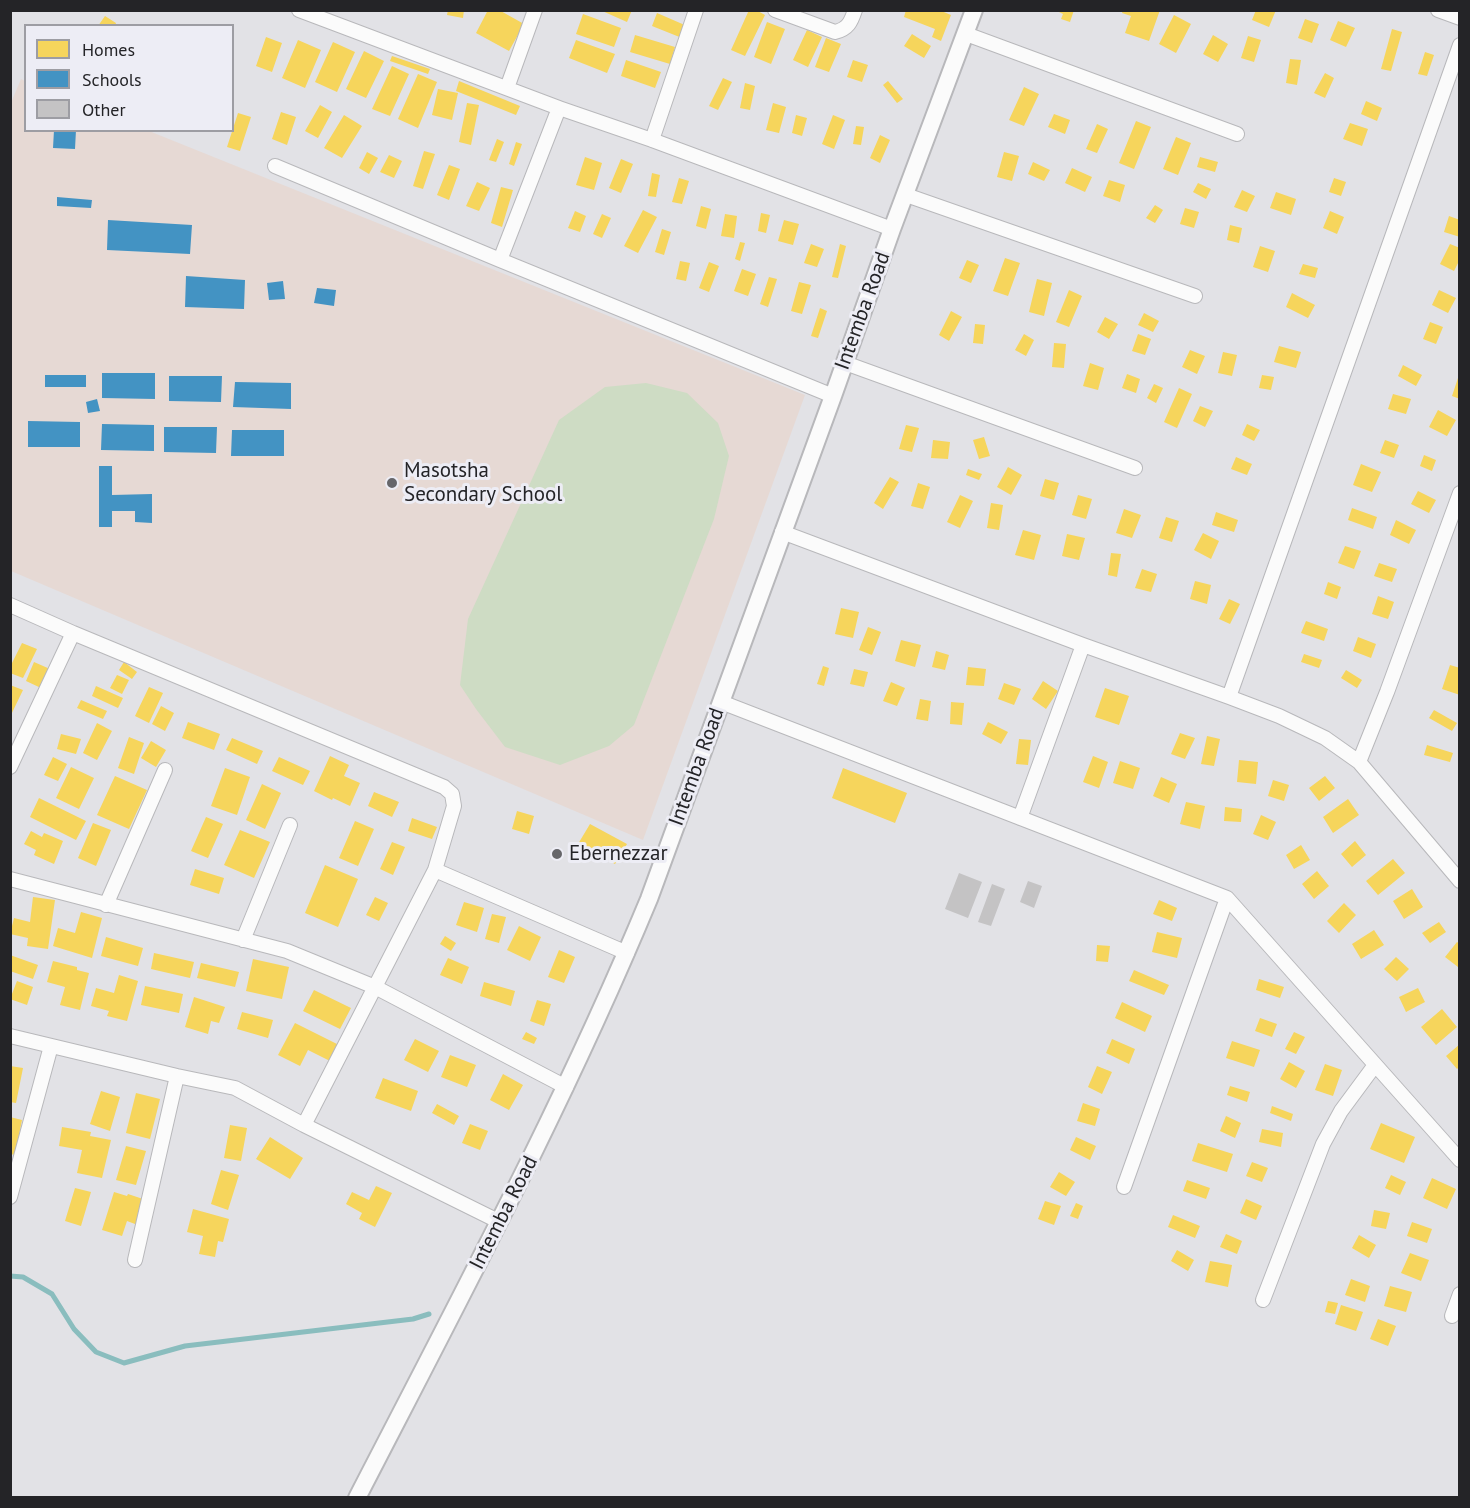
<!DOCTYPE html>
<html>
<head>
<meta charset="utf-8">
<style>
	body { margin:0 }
	#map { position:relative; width:1470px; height:1508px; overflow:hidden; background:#e2e2e6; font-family:"PT Sans",sans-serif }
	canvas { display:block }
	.frame { position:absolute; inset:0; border:12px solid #242427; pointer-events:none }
	.legend { position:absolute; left:24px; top:24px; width:210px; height:108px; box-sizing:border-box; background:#ededf5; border:2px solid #9d9da3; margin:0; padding:8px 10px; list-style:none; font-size:18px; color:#242427 }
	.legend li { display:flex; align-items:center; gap:12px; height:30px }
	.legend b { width:30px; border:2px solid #9d9da3 }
</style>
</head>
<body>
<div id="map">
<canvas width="1470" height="1508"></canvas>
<div class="frame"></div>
<ul class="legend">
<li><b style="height:16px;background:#f6d55c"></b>Homes</li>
<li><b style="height:16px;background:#4393c3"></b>Schools</li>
<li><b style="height:16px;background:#c4c3c4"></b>Other</li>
</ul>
</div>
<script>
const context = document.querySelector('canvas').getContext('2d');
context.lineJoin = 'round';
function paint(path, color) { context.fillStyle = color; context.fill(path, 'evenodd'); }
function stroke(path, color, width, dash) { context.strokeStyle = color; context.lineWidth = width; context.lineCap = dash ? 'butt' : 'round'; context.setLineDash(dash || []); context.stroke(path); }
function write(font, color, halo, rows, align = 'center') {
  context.font = font + ' "PT Sans",sans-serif'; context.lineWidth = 6; context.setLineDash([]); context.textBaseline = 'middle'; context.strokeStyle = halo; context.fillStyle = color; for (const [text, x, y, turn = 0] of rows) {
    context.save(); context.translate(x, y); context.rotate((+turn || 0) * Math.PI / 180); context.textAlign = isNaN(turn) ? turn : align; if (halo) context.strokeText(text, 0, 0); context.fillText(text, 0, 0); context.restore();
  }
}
paint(new Path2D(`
	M21,79L25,81L26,130L149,131L805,395L643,840L11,571L10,105Z`), '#e6d9d4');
paint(new Path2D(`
	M646,383L687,393L718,423L729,456L714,519L634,725L609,746L560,765L505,747L476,709L460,685L468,619L559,420L605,387Z`), '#cedcc4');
paint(new Path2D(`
	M448,10H464L463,18L447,15Z
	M488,10H499L524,24L509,51L476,33Z
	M600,10H632L627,22Z
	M749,10H756L765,15L745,56L731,50Z
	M906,10H939L951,15L941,41L932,37L935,29L904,17Z
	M1055,10H1074L1070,22L1061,19L1063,14Z
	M1123,10H1160L1149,41L1125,33L1131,16L1122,13Z
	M1256,10H1276L1269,27L1252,20Z
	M657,13L687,26L682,38L652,26Z
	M583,14L621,28L614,47L576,34Z
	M1174,15L1191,24L1176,53L1159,44Z
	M105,16L116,23L115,26H98Z
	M1305,19L1319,24L1312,43L1298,38Z
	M1338,21L1355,28L1346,47L1330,40Z
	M767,22L785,29L771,64L754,57Z
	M1392,29L1402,32L1391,71L1381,69Z
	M807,30L822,37L808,67L793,60Z
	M912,34L931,46L924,58L904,46Z
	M635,35L675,47L670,64L630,52Z
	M1213,35L1228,44L1218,62L1203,54Z
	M1248,36L1261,40L1254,62L1241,58Z
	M266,37L282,43L272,72L256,66Z
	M826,38L841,44L829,72L815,67Z
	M298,40L321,50L305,88L282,78Z
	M576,40L615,54L607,73L569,58Z
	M333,42L355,52L337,92L315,82Z
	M364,51L384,61L366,98L346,89Z
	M1425,52L1434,55L1427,76L1418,74Z
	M392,56L430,69L428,74L390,61Z
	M1290,59L1301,60L1297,85L1286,83Z
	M626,60L661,72L655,88L621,76Z
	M853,60L868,65L862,82L847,77Z
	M392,66L409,74L390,116L372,109Z
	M1325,73L1334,78L1325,98L1314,93Z
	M418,74L437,82L418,128L398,119Z
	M723,78L732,82L718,110L709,106Z
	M459,81L520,106L516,115L456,91Z
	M888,81L903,99L897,103L883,85Z
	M745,83L755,86L750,110L740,108Z
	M1024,87L1039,94L1024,126L1009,120Z
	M438,89L458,93L452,120L432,115Z
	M1366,101L1382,108L1377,121L1361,114Z
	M467,103L479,105L471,145L459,142Z
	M773,103L786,107L779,133L766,130Z
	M320,105L332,112L318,138L305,131Z
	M281,112L296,117L287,145L272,139Z
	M238,113L251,117L240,151L227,147Z
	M1054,114L1070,120L1065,134L1048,127Z
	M344,115L362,126L342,158L324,148Z
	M796,115L807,118L802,136L792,133Z
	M833,115L845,120L834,149L822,144Z
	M1136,121L1151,127L1134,169L1119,163Z
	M1350,123L1368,129L1362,146L1343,139Z
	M1097,124L1108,129L1097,153L1086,149Z
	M856,126L864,127L861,145L853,144Z
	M880,135L890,140L880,163L870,158Z
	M1176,137L1191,143L1178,175L1163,169Z
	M497,139L504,142L496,162L489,160Z
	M516,142L522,144L514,166L509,164Z
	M424,151L435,154L423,189L413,186Z
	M367,152L378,158L369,174L359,168Z
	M1004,152L1019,156L1012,181L997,177Z
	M389,155L402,161L394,178L380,172Z
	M585,157L602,163L594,190L576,185Z
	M1200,157L1218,162L1215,172L1197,167Z
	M621,159L633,164L621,193L609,188Z
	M1033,162L1050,170L1044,181L1028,174Z
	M449,165L460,169L449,200L437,195Z
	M1072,168L1092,177L1085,192L1065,183Z
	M652,173L660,175L656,197L648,196Z
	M679,178L689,181L682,204L672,202Z
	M1334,178L1346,182L1341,196L1329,192Z
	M1109,180L1125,185L1120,202L1103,196Z
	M477,182L490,188L479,211L466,206Z
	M1198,183L1211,189L1206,199L1193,192Z
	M501,187L513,190L502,227L491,223Z
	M1242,190L1255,196L1247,212L1234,207Z
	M1276,192L1296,199L1291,215L1270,208Z
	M1155,205L1163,210L1155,223L1146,218Z
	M701,206L711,209L706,229L696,226Z
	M1185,208L1199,212L1194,228L1180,224Z
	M643,210L657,217L638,253L624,246Z
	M575,211L586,216L580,232L568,228Z
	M1330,211L1344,217L1337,234L1323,228Z
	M761,213L770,215L766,233L758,231Z
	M602,214L611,218L602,238L593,234Z
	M725,214L737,216L734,238L721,236Z
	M1449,216L1460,220V237L1444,232Z
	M784,220L799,224L793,245L778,241Z
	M1230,225L1242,228L1239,243L1227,240Z
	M662,229L671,232L664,255L655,252Z
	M740,242L745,243L740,261L735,259Z
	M811,244L824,249L817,267L804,263Z
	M840,244L846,246L838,278L832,277Z
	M1450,244L1460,248V259L1454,271L1440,264Z
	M1260,246L1275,251L1268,272L1253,267Z
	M1005,258L1020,263L1008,296L993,291Z
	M967,260L979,265L971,283L959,278Z
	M680,261L690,263L686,281L676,279Z
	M709,262L719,266L709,292L699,288Z
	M1303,264L1318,268L1315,278L1299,274Z
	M742,269L756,274L748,296L734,291Z
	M769,277L777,279L768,307L760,304Z
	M1037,279L1052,283L1044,316L1029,312Z
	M799,282L811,285L802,314L791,311Z
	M1069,290L1082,296L1069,327L1056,322Z
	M1439,290L1456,298L1448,313L1432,305Z
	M1292,293L1315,305L1308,318L1286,307Z
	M820,308L827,311L818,338L811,336Z
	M951,311L962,317L949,341L939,335Z
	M1144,313L1159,321L1153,332L1138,325Z
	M1105,317L1118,324L1109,339L1097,332Z
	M1430,322L1443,327L1436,344L1423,339Z
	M975,324L985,325L983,344L973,343Z
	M1024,334L1034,340L1026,356L1015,350Z
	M1138,334L1151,339L1145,355L1132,351Z
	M1054,343L1066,344L1064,368L1052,367Z
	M1279,346L1301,352L1296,368L1274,362Z
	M1190,350L1205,356L1197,374L1182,367Z
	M1223,352L1237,355L1232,376L1218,373Z
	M1090,363L1104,368L1098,390L1083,386Z
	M1403,365L1422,375L1416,386L1398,376Z
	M1127,374L1140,379L1136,393L1122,388Z
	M1262,375L1274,377L1271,390L1259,388Z
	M1459,375H1460V399L1452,396Z
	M1154,384L1163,388L1156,403L1147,398Z
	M1179,388L1192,394L1177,428L1164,422Z
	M1393,394L1411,399L1406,414L1388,409Z
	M1200,406L1213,411L1205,427L1193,421Z
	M1438,410L1456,420L1447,436L1429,427Z
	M1247,424L1260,430L1254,441L1242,435Z
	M906,425L919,428L912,452L899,449Z
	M984,437L990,456L979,459L973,440Z
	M933,440L950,442L948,459L931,458Z
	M1385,440L1399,445L1394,458L1380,453Z
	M1424,455L1436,460L1432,471L1420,466Z
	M1236,457L1252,464L1247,475L1231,469Z
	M1361,464L1381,472L1372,492L1353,485Z
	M1008,467L1022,475L1011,495L997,487Z
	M968,469L982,474L979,480L966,475Z
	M890,477L899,482L883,509L874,503Z
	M1045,479L1059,483L1054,500L1040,496Z
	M918,483L930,487L923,509L911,506Z
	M1418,491L1436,500L1429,513L1411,504Z
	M960,495L973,501L960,528L947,522Z
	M1078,495L1092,499L1086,519L1072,515Z
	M991,503L1003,505L999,530L987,528Z
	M1352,508L1377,517L1373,529L1348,520Z
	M1124,509L1141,515L1132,538L1116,533Z
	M1216,512L1238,520L1234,532L1212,525Z
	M1166,517L1179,521L1172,542L1159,538Z
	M1396,520L1416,530L1409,544L1390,535Z
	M1023,530L1041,535L1034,560L1015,555Z
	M1203,533L1219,541L1211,559L1194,550Z
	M1067,534L1085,538L1079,560L1062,556Z
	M1345,546L1361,551L1354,569L1338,563Z
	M1111,553L1121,554L1117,577L1108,575Z
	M1379,563L1397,569L1392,582L1374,576Z
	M1142,569L1157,574L1151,592L1135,588Z
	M1195,581L1211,585L1207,604L1190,599Z
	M1328,582L1341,587L1337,599L1324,594Z
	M1378,596L1394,602L1388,619L1372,614Z
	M1229,599L1240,604L1230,624L1219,619Z
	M841,608L859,612L853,638L835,634Z
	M1306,621L1328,629L1324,641L1301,633Z
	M868,627L881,632L872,655L859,650Z
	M1358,637L1376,644L1371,658L1353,651Z
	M901,640L921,645L915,667L895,661Z
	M22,643L37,649L23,678L10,673V667Z
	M936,651L949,655L945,670L932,667Z
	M1304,654L1322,660L1319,668L1301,662Z
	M34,662L50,669L41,688L26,681Z
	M124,662L137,672L132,679L119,670Z
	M1450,665L1460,668V695L1442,689Z
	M823,666L829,668L824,686L817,684Z
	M968,667L986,669L984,686L966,685Z
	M854,669L868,672L864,687L850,684Z
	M1346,670L1362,680L1357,688L1341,678Z
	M117,675L129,680L122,694L110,688Z
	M1043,681L1058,691L1046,709L1032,699Z
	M891,682L905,688L897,706L883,701Z
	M1004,683L1021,689L1014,705L998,699Z
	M10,685L23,690L10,717Z
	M96,686L123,698L118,708L92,696Z
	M149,687L163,693L149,723L135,716Z
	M1105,688L1129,696L1119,725L1095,717Z
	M920,699L931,701L928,721L916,719Z
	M81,700L107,711L103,719L77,708Z
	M951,702L964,703L962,725L950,724Z
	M161,706L174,713L165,731L152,724Z
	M1434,710L1457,723L1452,731L1429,718Z
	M188,722L220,734L214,750L182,738Z
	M988,722L1008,732L1001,744L982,734Z
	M97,723L112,731L97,760L83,753Z
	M1180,733L1195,738L1185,759L1171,754Z
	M61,734L81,739L76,754L57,749Z
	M1207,736L1220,739L1214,766L1201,764Z
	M129,737L144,743L134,774L118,768Z
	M232,738L263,751L257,764L226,750Z
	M1019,739L1031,740L1028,765L1016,764Z
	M151,741L166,750L156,767L141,758Z
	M1427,745L1453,753L1450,762L1424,755Z
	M330,756L349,765L344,776L360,783L350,806L333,798L332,800L314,791Z
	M1093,756L1108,762L1099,788L1083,782Z
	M53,757L67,764L58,781L44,775Z
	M279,757L310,771L303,785L272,771Z
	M1239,760L1258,762L1256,784L1237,782Z
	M1120,761L1140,768L1133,789L1113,783Z
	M71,767L94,778L79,809L56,798Z
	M225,768L250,777L237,815L211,806Z
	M843,768L907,793L895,823L832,798Z
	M115,776L147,790L129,829L97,815Z
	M1325,776L1335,788L1319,801L1309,788Z
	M1161,777L1177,784L1169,803L1153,796Z
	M1273,780L1289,785L1284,801L1268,796Z
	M262,784L281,793L265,829L246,820Z
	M374,792L399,802L392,817L368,806Z
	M39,798L86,821L76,840L30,817Z
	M1348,799L1359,815L1333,833L1323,817Z
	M1186,802L1205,806L1200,829L1180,824Z
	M1225,807L1242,809L1241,822L1224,821Z
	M517,811L534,816L529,834L512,829Z
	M1261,815L1276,822L1268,840L1253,834Z
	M206,817L223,824L208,858L191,851Z
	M412,818L437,827L432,839L408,831Z
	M355,821L374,829L358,866L339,858Z
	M93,823L111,830L96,866L78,858Z
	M590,824L627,844L615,864L578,844Z
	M240,830L270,842L254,878L224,865Z
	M31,831L42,837L44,833L63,841L54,864L34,855L36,850L24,844Z
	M1355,841L1366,855L1352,867L1341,854Z
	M392,842L405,847L393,875L380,869Z
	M1301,845L1310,860L1294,869L1286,855Z
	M1393,859L1405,873L1378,895L1366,881Z
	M325,865L358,879L338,927L305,913Z
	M195,869L224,878L219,894L190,885Z
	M1317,871L1329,886L1314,899L1302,884Z
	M1412,889L1423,907L1404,919L1393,901Z
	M33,897L55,900L48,949L27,946L28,938L10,934L14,918L30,922Z
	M375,897L388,903L379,921L366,915Z
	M1159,900L1177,908L1172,921L1153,914Z
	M464,902L484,908L477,932L456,925Z
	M1344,903L1356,915L1339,933L1327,921Z
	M81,912L102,918L92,958L53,946L58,928L75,933Z
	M492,914L506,917L499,943L485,939Z
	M1439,922L1446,932L1430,943L1422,933Z
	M519,926L541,937L530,961L507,950Z
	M1374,930L1384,945L1361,959L1352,944Z
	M1157,932L1182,938L1177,958L1152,952Z
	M445,936L456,943L451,951L440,944Z
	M106,937L143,948L138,966L101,956Z
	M1457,942L1460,944V965L1458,967L1445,957Z
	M1097,945L1110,946L1108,962L1096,961Z
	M559,950L575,957L564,983L548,977Z
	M154,953L194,962L190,978L151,969Z
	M10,955L38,965L33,979L10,971Z
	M1396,957L1409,969L1397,981L1384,969Z
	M448,958L469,967L462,984L440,975Z
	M253,959L289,967L282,999L246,991Z
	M53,961L77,967V970L89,973L80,1010L60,1005L65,987L47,982Z
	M201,963L239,972L235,987L197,978Z
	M1134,970L1169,985L1164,995L1129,981Z
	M119,975L138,981L127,1021L107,1016L109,1011L91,1006L96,988L114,993Z
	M1259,979L1284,987L1280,998L1256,990Z
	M17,981L33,987L27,1005L10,999Z
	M484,982L515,991L511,1006L480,996Z
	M145,986L183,994L179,1013L141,1005Z
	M1418,988L1425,1002L1406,1012L1399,997Z
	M314,990L351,1008L340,1029L303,1011Z
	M194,997L225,1007L219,1023L211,1021L208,1034L185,1027Z
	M537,1000L551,1004L544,1026L530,1021Z
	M1122,1002L1152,1016L1145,1032L1115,1018Z
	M1442,1009L1457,1027L1436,1045L1421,1027Z
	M242,1012L273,1020L268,1038L237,1029Z
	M1260,1018L1277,1024L1272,1037L1255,1031Z
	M295,1023L339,1045L330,1061L308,1050L300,1066L278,1055Z
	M526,1032L537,1038L534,1044L522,1039Z
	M1294,1032L1305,1037L1296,1054L1285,1049Z
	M415,1039L439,1051L428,1072L404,1060Z
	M1112,1039L1135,1049L1129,1064L1106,1053Z
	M1232,1041L1260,1050L1254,1067L1226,1058Z
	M1460,1044V1066L1457,1069L1446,1056Z
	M450,1055L476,1065L467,1087L441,1077Z
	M1289,1062L1305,1071L1296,1088L1280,1079Z
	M1325,1064L1342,1070L1333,1096L1315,1090Z
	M10,1066L23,1068L16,1103L10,1102Z
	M1097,1066L1112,1072L1102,1094L1088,1087Z
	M503,1074L523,1085L509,1110L490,1100Z
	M383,1078L418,1091L411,1111L375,1098Z
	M1230,1086L1250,1092L1247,1102L1227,1095Z
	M101,1091L120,1097L110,1131L90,1124Z
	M136,1093L160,1099L150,1139L126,1133Z
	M1083,1103L1100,1109L1095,1126L1077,1121Z
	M437,1104L459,1116L454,1125L432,1113Z
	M1272,1106L1293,1114L1291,1121L1270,1113Z
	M1226,1116L1241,1123L1235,1138L1220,1131Z
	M10,1117L22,1120L15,1155L10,1154Z
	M1381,1123L1415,1137L1404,1163L1370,1149Z
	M470,1124L488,1131L480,1150L462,1143Z
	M230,1125L247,1128L241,1161L224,1158Z
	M62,1127L91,1132L90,1136L111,1140L102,1178L77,1173L82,1150L59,1146Z
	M1262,1129L1283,1133L1281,1147L1259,1142Z
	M270,1137L303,1158L290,1179L256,1159Z
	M1076,1137L1096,1146L1090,1160L1070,1150Z
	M1198,1143L1233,1154L1227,1172L1192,1161Z
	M126,1146L146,1151L136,1185L116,1180Z
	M1252,1162L1268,1168L1262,1182L1246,1176Z
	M221,1170L239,1175L228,1210L211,1204Z
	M1059,1172L1075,1182L1066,1196L1050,1187Z
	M1391,1175L1406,1182L1400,1195L1385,1188Z
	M1432,1178L1456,1189L1447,1209L1423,1198Z
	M1187,1180L1210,1188L1206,1199L1183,1191Z
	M376,1186L392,1193L375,1227L359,1219L362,1213L346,1204L352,1192L369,1200Z
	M75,1188L91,1192L81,1226L65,1221Z
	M114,1192L127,1196L128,1194L152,1202L143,1227L127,1221L122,1236L102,1230Z
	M1246,1199L1262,1206L1256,1220L1240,1213Z
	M1045,1201L1061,1206L1054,1225L1038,1219Z
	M1076,1203L1083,1206L1078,1219L1070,1216Z
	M193,1209L229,1219L223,1242L218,1241L215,1257L199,1254L203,1236L187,1232Z
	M1374,1210L1390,1213L1386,1229L1371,1226Z
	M1173,1215L1200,1226L1195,1238L1168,1227Z
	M1412,1222L1432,1229L1427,1243L1407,1236Z
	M1226,1234L1242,1241L1237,1254L1220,1247Z
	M1359,1235L1376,1245L1369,1258L1352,1248Z
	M1177,1250L1194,1260L1188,1271L1171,1261Z
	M1410,1253L1429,1260L1421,1281L1401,1273Z
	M1210,1261L1232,1265L1228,1287L1205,1282Z
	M1351,1279L1370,1286L1365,1302L1345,1295Z
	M1390,1286L1412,1292L1406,1312L1384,1306Z
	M1328,1301L1338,1303L1335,1314L1325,1312Z
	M1341,1305L1363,1312L1356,1331L1335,1324Z
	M1378,1319L1396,1326L1388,1346L1370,1339Z`), '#f6d55c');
paint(new Path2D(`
	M54,130H76L75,149L53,148Z
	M57,197L92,200L91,208L57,206Z
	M108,220L192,225L190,254L107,250Z
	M186,276L245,280L244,309L185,307Z
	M283,281L285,299L269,300L267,283Z
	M317,288L336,290L334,306L314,303Z
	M102,373H155V399L102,398Z
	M45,375H86V387H45Z
	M169,376H222L221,402L169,401Z
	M235,382L291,383V409L233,407Z
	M97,399L100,411L88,413L86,402Z
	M28,421L80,422V447H28Z
	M102,424L154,425V451L101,450Z
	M164,427H217L216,453L164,452Z
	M232,430H284V456H231Z
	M99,466H112V495L152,494V523L135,522V511H112V527H99Z`), '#4393c3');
stroke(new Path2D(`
	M10,1276L23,1277L52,1294L74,1329L96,1352L124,1363L185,1346L413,1319L429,1314`), '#8abdbe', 5);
paint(new Path2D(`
	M959,873L982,882L968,918L945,909Z
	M1028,881L1042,886L1034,908L1020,902Z
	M992,884L1005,889L991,926L978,922Z`), '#c4c3c4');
const minor = new Path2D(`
	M299,10L559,108L652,140L892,229
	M775,10L835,32C848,29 851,22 855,10
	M1438,10L1460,18
	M966,34L1237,134
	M507,88L535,10
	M559,108L500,260L833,396
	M652,140L696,10
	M275,166L500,260
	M906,195L1195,296
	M845,363L1135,468
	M782,532L1083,645L1229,697L1279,716L1325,738L1359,762L1460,881
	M10,605L73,633L444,787L452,794L454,806L435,870L304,1125
	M1229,697L1460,45
	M721,702L1227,898L1460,1160
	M1359,762L1387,692L1460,493
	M10,767L73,633
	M1020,818L1083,645
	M435,870L627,953
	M10,879L287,951L375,987L566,1087
	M106,905L165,770
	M243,940L290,825
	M10,1036L177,1076L235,1088L304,1125L500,1222
	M1124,1187L1227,898
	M10,1197L51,1046
	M135,1260L177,1076
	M1263,1300L1323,1144L1341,1111L1375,1065
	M1452,1316L1460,1294`);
const tertiary = new Path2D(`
	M357,1498C459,1300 564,1104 649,899L833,396L892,229L974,10`);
stroke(minor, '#b8b8bb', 16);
stroke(tertiary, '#b8b8bb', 20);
stroke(minor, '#fbfbfb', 14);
stroke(tertiary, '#fbfbfb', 16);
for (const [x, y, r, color] of [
	[392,483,6,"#66666a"],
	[557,854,6,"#66666a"]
]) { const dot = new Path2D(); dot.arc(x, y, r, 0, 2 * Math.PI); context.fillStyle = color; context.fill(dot); stroke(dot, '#ededf5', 2); }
write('21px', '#242427', '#ededf5', [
	["Intemba Road",863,311,-70],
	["Intemba Road",697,767,-70],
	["Intemba Road",504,1213,-63]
]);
write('21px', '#242427', '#ededf5', [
	["Masotsha",404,471],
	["Secondary School",404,495],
	["Ebernezzar",569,854]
], 'left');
</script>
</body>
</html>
